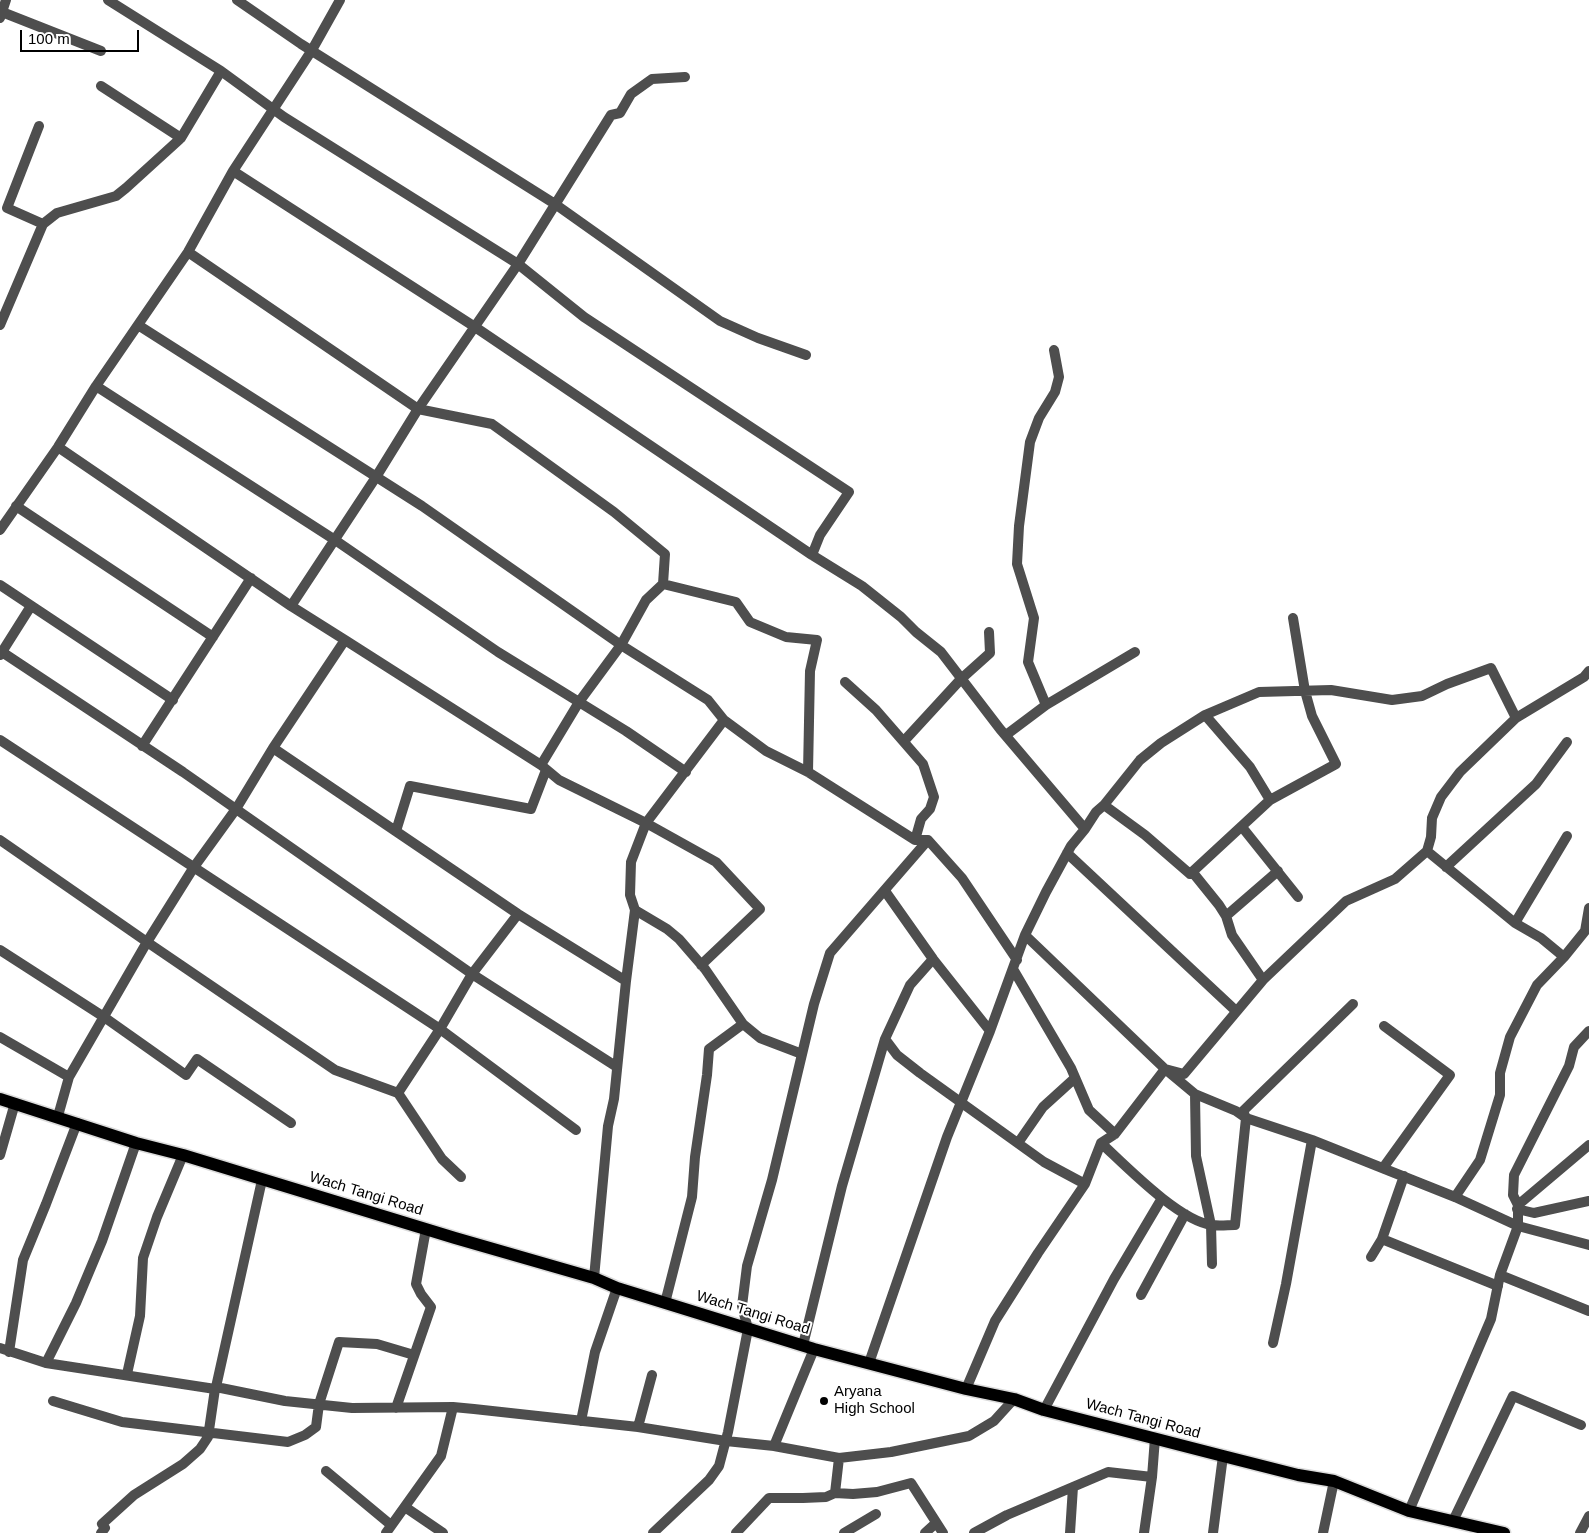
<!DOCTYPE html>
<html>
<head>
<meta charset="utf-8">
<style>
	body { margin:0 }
	#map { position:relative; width:1589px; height:1533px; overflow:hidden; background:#fff; font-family:Helvetica,sans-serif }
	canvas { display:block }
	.scale { position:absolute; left:20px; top:30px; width:119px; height:22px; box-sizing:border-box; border:2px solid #000; border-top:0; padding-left:6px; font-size:15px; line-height:18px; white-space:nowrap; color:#000; -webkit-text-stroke:4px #fff; paint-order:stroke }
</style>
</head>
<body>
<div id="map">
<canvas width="1589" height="1533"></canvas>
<div class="scale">100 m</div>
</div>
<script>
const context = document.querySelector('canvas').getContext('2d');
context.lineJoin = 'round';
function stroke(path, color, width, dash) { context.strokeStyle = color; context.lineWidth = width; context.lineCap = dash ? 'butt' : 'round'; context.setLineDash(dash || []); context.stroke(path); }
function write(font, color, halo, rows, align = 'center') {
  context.font = font + ' Helvetica,sans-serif'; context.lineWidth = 4; context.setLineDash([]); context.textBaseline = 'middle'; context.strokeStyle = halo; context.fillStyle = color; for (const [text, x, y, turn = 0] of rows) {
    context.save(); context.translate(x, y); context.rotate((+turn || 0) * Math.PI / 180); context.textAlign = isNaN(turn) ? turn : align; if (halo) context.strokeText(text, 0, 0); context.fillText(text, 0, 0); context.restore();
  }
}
const major = new Path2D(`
	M0,1099L136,1143L183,1155L455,1238L594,1278L617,1288L814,1349L966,1389L1014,1399L1044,1410L1223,1456L1298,1475L1334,1481L1409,1511L1504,1533`);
stroke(major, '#dbdbdb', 15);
stroke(new Path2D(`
	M108,0L221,71L284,117L518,264L584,317L849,492L820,535L812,555
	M237,0L301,44L555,204L720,321L758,338L806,355
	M2,12L101,51
	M0,18L6,0
	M101,86L181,138
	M39,126L7,208L43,224
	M233,171L475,327L812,555L862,586L901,617L916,632L941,652L1000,729L1085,829
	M188,252L418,409L492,424L614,512L665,554L663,584L646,600L621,645L579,702L541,765
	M0,325L43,224L57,213L116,196L126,188L181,138L221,71
	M138,325L422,506L621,645L708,700L724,720L766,751L808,772L915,840H928L962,878L1017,960
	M96,386L335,540L498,652L626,731L686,772
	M58,447L291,606L345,640L273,748L236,809L194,867L147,942L69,1077L58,1116
	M16,506L213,637
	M0,530L58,447L96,386L188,252L233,171L312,50L340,0
	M663,584L736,602L750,622L786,637L817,640L810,671L808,772
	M0,585L173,700
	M291,606L376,477L418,409L518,264L611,115L620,113L631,94L652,79L685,77
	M345,640L541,765L559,780L646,823L716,862L760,909L701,965
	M2,652L183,772L472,974L617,1067
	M0,655L31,606
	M845,682L876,710L923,764L934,797L930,809L921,819L915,840
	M1046,705L1028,662L1034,618L1017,564L1019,526L1030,442L1039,418L1055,392L1059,377L1054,350
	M1205,715L1250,767L1270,800
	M1006,735L1046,705L1135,652
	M0,740L440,1029L576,1130
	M904,741L961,679L990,653L989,632
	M142,746L251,578
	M273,748L518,914L626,981
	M1104,805L1145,835L1190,874H1194L1219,905L1226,916L1232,935L1263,980
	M1242,827L1298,897
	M396,831L410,786L531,809L546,770
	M0,840L147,942L335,1070L398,1093L442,1159L461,1177
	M1427,851L1515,923L1541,938L1564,957
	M1067,853L1236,1011
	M1446,867L1536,784L1567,742
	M1190,874L1270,800L1336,764L1312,716L1305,691L1293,618
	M885,891L933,959L990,1031
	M635,910L667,929L679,939L705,969L743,1024L760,1038L802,1054
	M1226,916L1278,871
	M1515,923L1567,836
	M1025,935L1165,1069L1195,1094L1236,1111L1246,1118L1312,1140L1455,1197L1518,1226L1589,1245
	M0,950L104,1017L186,1075L197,1059L291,1123
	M1013,969L1071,1068L1089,1110L1115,1134
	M0,1037L69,1077
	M885,1039L897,1055L920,1073L1044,1162L1085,1184
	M398,1093L440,1029L472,974L518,914
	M1195,1094L1196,1156L1211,1225L1212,1264
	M1018,1143L1043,1107L1075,1078
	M1101,1143C1126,1166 1179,1221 1212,1225C1219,1226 1228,1225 1235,1225L1246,1118L1243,1111L1353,1004
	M0,1155L15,1103
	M1383,1168L1450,1075L1384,1026
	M1455,1197L1480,1160L1500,1095V1073L1510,1037L1537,985L1564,957L1585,931L1589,908
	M1518,1205L1589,1145
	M1517,1209L1534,1213L1589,1201
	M1382,1239L1498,1286
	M1371,1257L1382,1239L1404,1176
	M1500,1275L1589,1311
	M594,1278L608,1126L614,1099L626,981L635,910L630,895L631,862L646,823L724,720
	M1141,1295L1185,1214
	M665,1303L692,1197L695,1157L707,1075L709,1049L743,1024
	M1273,1343L1286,1284L1312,1140
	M803,1345L842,1186L885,1039L910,985L933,959
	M0,1348L46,1363L215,1389L216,1387L285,1401L352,1408L453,1407L474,1409L638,1427L726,1441L774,1446L839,1458L891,1452L969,1436L994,1421L1014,1399
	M9,1352L23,1260L46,1204L77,1123
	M46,1363L76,1303L102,1241L136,1143
	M869,1363L947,1137L990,1031L1025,935L1046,892L1071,846L1085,829L1096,812L1104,805L1140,760L1161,743L1205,715L1259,692L1331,690L1392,700L1422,696L1447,684L1491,668L1516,718
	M127,1374L140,1316L143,1258L157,1217L183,1155
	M216,1387L262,1180
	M966,1389L995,1321L1038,1253L1085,1184L1101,1143L1115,1134L1165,1069L1184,1074L1263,980L1346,901L1395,879L1427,851L1431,837L1432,818L1441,797L1460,772L1516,718L1584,677L1589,671
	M53,1401L122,1422L288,1442L305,1435L316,1427L319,1404L339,1342L377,1344L414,1355
	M396,1408L431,1307L421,1294L416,1284L426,1229
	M1044,1410L1114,1279L1162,1198
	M581,1421L595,1352L617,1288
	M638,1427L652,1375
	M774,1446L814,1349
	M326,1471L391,1525
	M835,1493L839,1458
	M405,1507L443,1533
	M1409,1511L1491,1319L1500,1275L1518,1226V1205L1513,1195L1514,1175L1569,1066L1574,1047L1589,1031
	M1453,1521L1513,1396L1581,1425
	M101,1533L105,1528L102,1524L134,1495L183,1464L200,1449L208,1437L215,1389
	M386,1533L441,1456L453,1407
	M653,1533L709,1480L719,1466L728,1432L748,1329L742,1306L747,1266L772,1180L814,1004L830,953L928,840
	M736,1533L769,1498H803L826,1497L835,1493L853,1494L877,1492L911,1483L943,1533
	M844,1533L876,1514
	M925,1533L936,1523
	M974,1533L1007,1515L1108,1472L1152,1477
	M1070,1533L1073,1487
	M1144,1533L1152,1477L1155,1438
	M1213,1533L1223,1456
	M1323,1533L1334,1481
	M1580,1533L1589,1516`), '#4e4e4e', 10);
stroke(major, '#000', 12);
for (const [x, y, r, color] of [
	[824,1401,5,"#000"]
]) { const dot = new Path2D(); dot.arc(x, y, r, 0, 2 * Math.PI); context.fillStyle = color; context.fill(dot); stroke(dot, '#fff', 2); }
write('15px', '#000', '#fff', [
	["Wach Tangi Road",366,1194,17],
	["Wach Tangi Road",753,1313,17],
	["Wach Tangi Road",1143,1419,15]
]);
write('15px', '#000', '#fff', [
	["Aryana",834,1392],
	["High School",834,1409]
], 'left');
</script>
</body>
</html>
